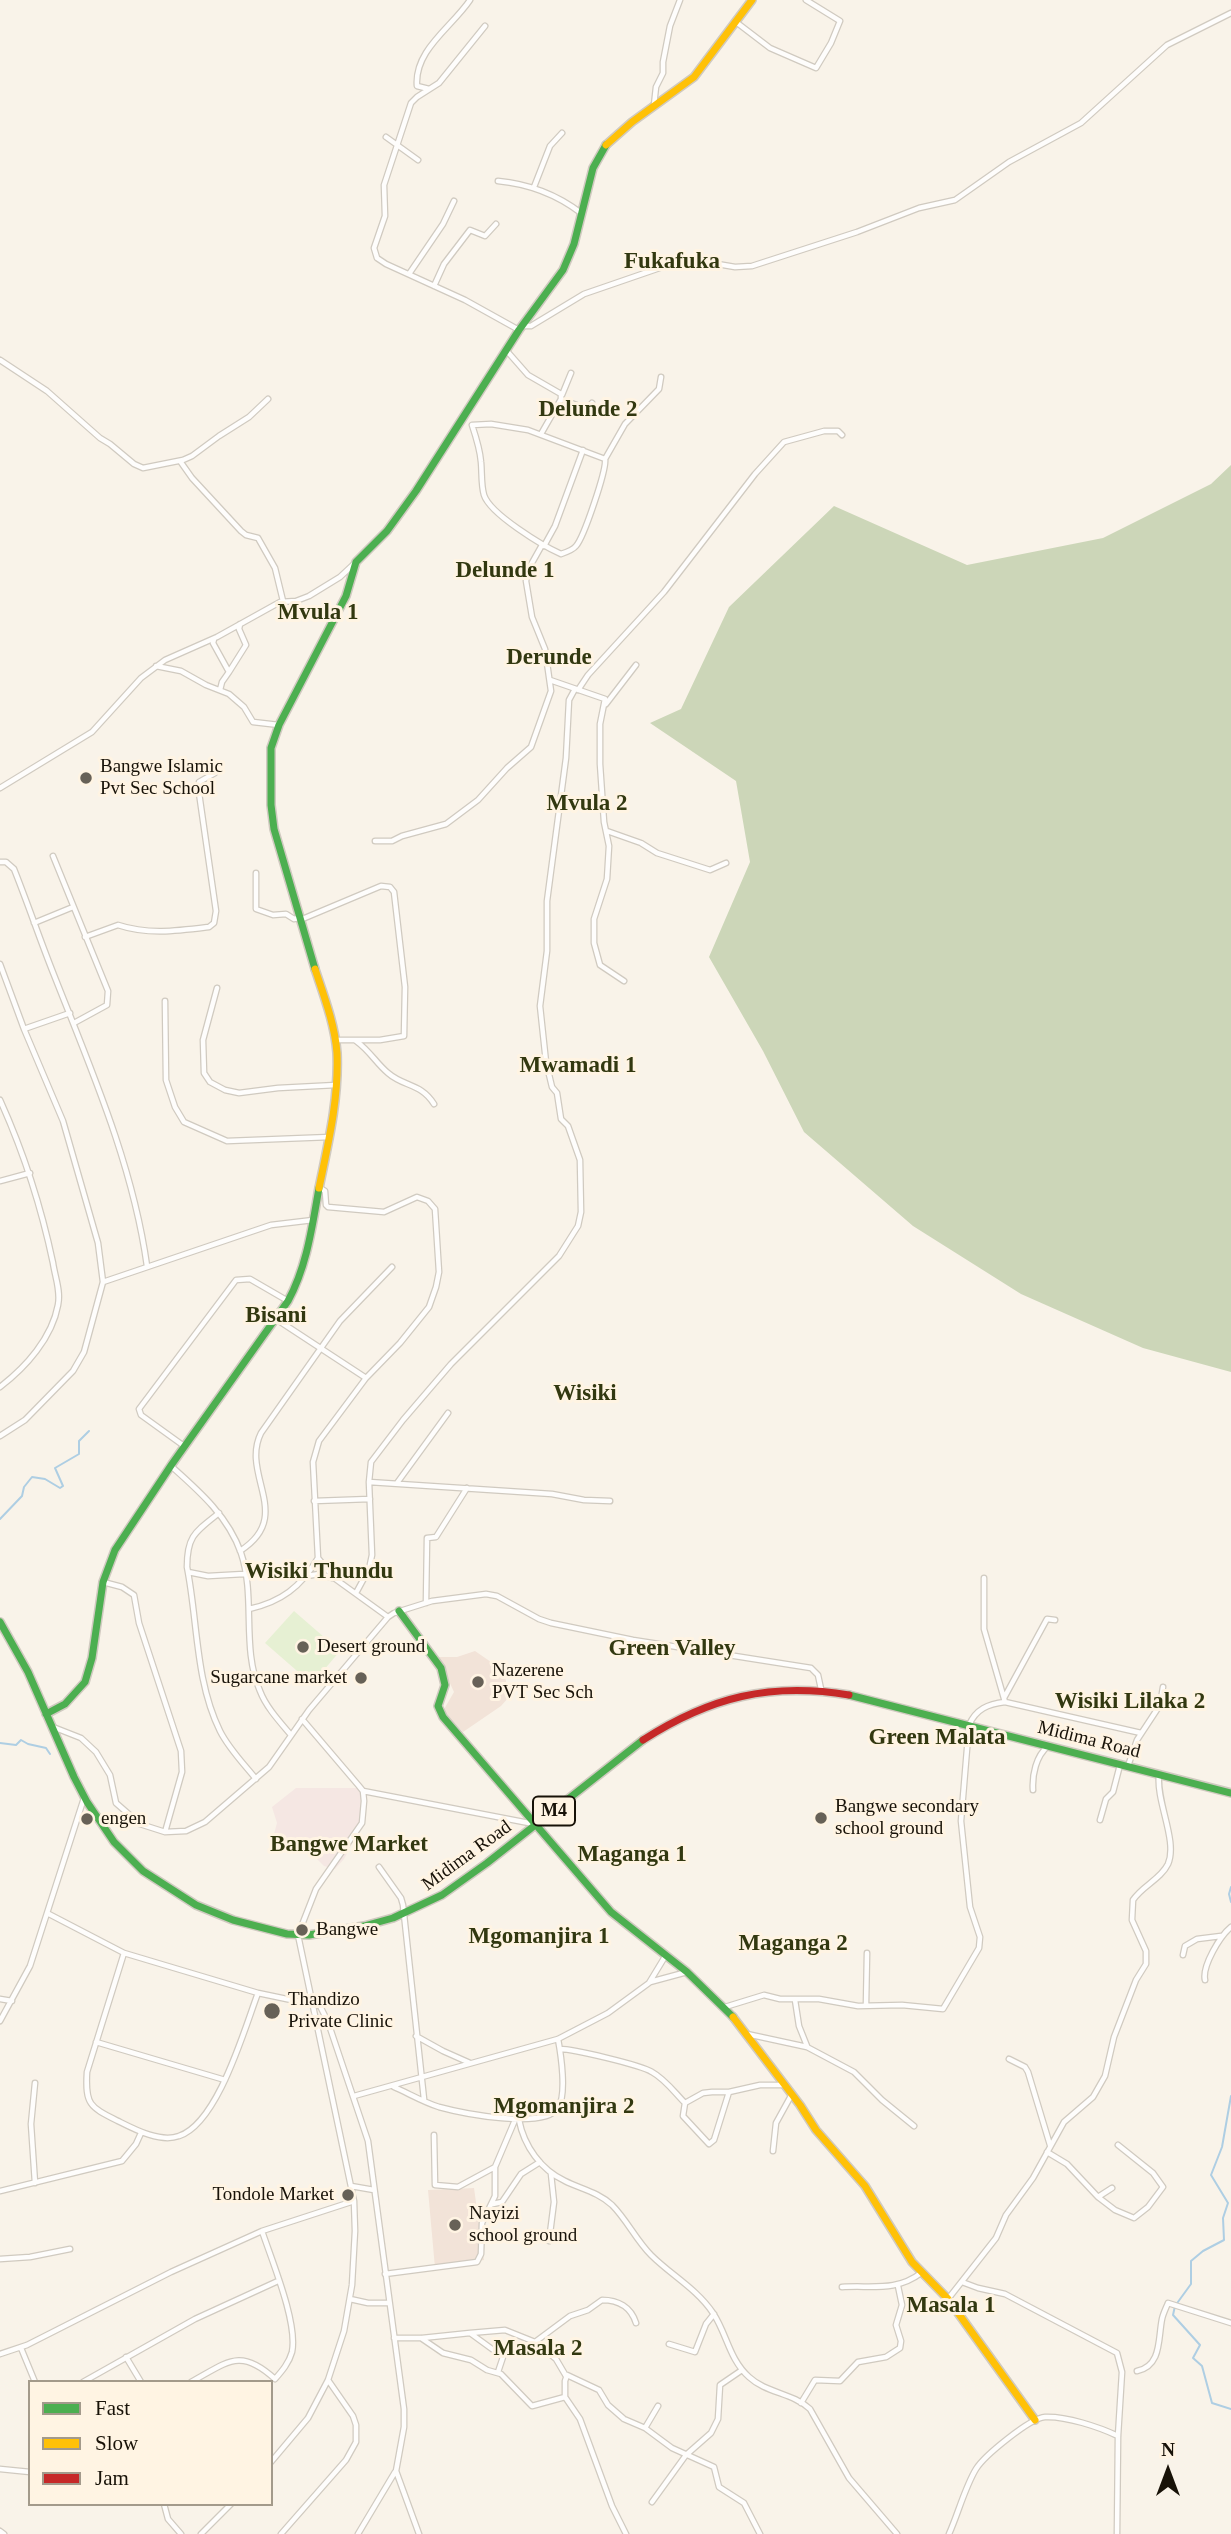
<!DOCTYPE html>
<html>
<head>
<meta charset="utf-8">
<style>
	body { margin:0 }
	#map { position:relative; width:1231px; height:2534px; overflow:hidden; background:#f9f3e9; font-family:Georgia,serif }
	canvas { display:block }
	.legend { position:absolute; left:28px; top:2380px; width:245px; height:126px; box-sizing:border-box; background:#fff4e3; border:2px solid #a39a8b; margin:0; padding:9px 12px; list-style:none; font-size:21px; color:#181208 }
	.legend li { display:flex; align-items:center; gap:14px; height:35px }
	.legend b { width:35px; border:2px solid #a39a8b }
	.north { position:absolute; left:1133px; top:2436px; width:70px; height:70px; -webkit-text-stroke:5px #fff4e3; paint-order:stroke; rotate:0deg; font-size:19px; font-weight:700; line-height:28px; text-align:center; color:#181208 }
	.north::after { content:''; display:block; margin:auto; width:24px; height:32px; background:#181208; clip-path:polygon(50% 0,100% 100%,50% 72%,0 100%) }
</style>
</head>
<body>
<div id="map">
<canvas width="1231" height="2534"></canvas>
<ul class="legend">
<li><b style="height:9px;background:#4caf50"></b>Fast</li>
<li><b style="height:9px;background:#ffc107"></b>Slow</li>
<li><b style="height:9px;background:#c62828"></b>Jam</li>
</ul>
<div class="north">N</div>
</div>
<script>
const context = document.querySelector('canvas').getContext('2d');
context.lineJoin = 'round';
function paint(path, color) { context.fillStyle = color; context.fill(path, 'evenodd'); }
function stroke(path, color, width, dash) { context.strokeStyle = color; context.lineWidth = width; context.lineCap = dash ? 'butt' : 'round'; context.setLineDash(dash || []); context.stroke(path); }
function write(font, color, halo, rows, align = 'center') {
  context.font = font + ' Georgia,serif'; context.lineWidth = 6; context.setLineDash([]); context.textBaseline = 'middle'; context.strokeStyle = halo; context.fillStyle = color; for (const [text, x, y, turn = 0] of rows) {
    context.save(); context.translate(x, y); context.rotate((+turn || 0) * Math.PI / 180); context.textAlign = isNaN(turn) ? turn : align; if (halo) context.strokeText(text, 0, 0); context.fillText(text, 0, 0); context.restore();
  }
}
paint(new Path2D(`
	M296,1788H359L365,1806L363,1823L344,1859L335,1869L324,1866L315,1857L274,1834L277,1823L272,1807Z`), '#f5e7e3');
paint(new Path2D(`
	M475,1651L504,1671L509,1697L501,1706L463,1732L443,1711L454,1692L438,1657H457Z
	M474,2188L484,2260L435,2268L428,2190Z`), '#f2e3d8');
paint(new Path2D(`
	M294,1611L340,1651L312,1684L265,1643Z`), '#e6f0d3');
paint(new Path2D(`
	M1231,465V1372L1143,1348L1021,1294L913,1226L804,1132L763,1051L709,957L750,862L736,781L650,723L681,709L729,607L834,506L967,565L1103,538L1211,484Z`), '#ccd6b8');
stroke(new Path2D(`
	M0,1519L22,1496L24,1487L32,1477L45,1479L60,1488L63,1486L55,1468L79,1454V1441L89,1431
	M0,1743L16,1745L21,1740L28,1744L46,1748L50,1754
	M1231,1887L1229,1894L1231,1902
	M1231,2096L1222,2147L1211,2175L1228,2203L1223,2218L1224,2240L1203,2251L1191,2261V2284L1175,2306L1173,2315L1200,2345L1193,2358L1202,2366L1212,2403L1231,2409`), '#aecee3', 2);
const street = new Path2D(`
	M736,22L770,48L816,68L831,43L840,21L806,0
	M485,26L439,83L417,97L411,103L384,185L385,216L374,248L377,258L386,264L465,300L519,330
	M429,89L417,86C414,50 452,27 470,0
	M654,105L656,87L663,73V62L670,26L680,0
	M386,137L418,160
	M498,181C530,184 556,194 581,213
	M534,187L550,146L562,133
	M409,274L443,224L454,201
	M434,286L444,264L470,230L485,236L496,224
	M522,326H531L584,294L674,263L694,260L735,267L752,266L857,232L919,208L955,200L1009,162L1081,123L1167,45L1231,13
	M506,350L528,375L561,394V399L587,409L592,403
	M0,360L47,391L100,438L110,444L134,464L143,468L183,460L192,456L219,436L249,417L268,399
	M562,395L571,373
	M491,424L528,430L605,459C607,469 584,537 576,546C573,550 567,552 561,554C543,546 490,514 484,495C481,485 482,472 481,462C480,449 476,437 472,425Z
	M541,434L561,399
	M605,459L625,424L659,389L661,377
	M180,461L192,478L241,531L246,535L258,538L275,568L283,601
	M544,546L555,526L583,450
	M214,639L213,643L229,672L222,682L220,690
	M156,666L181,671L206,685L229,694L244,707L253,722L279,725
	M229,672L246,645L239,629L240,624
	M550,680L605,699L600,724V764L604,822L609,846L607,879L594,919V943L600,965L624,981
	M578,690L588,675L664,592L755,474L784,442L824,431H838L842,435
	M606,704L636,665
	M0,788L92,732L141,678L165,660L217,637L280,602L296,601L309,596L340,577L355,563
	M607,831L641,843L657,853L710,870L726,863
	M375,841H392L402,836L446,824L478,800L507,768L531,747L551,691L545,649L532,617L526,581L528,570L542,545
	M53,856L108,991L107,1005L74,1023
	M0,862H6L14,869C28,904 40,940 54,975C91,1069 133,1165 147,1266
	M256,873V909L273,915L286,914L294,919L299,918
	M300,920L381,886L390,887L394,892L405,987L404,1036L380,1040H336
	M34,923L73,907
	M85,937L118,925C148,935 177,931 209,927L214,923L216,911L199,793V782L215,773
	M0,964L24,1029L63,1121L98,1243L103,1282L84,1352L73,1371L25,1420L0,1436
	M217,988L203,1040L204,1073L210,1082L225,1090L239,1093L278,1088L336,1085
	M165,1001L166,1080L175,1107L184,1122L227,1141L330,1137
	M24,1029L70,1013
	M356,1041C370,1051 376,1063 388,1073C404,1087 421,1083 434,1104
	M0,1100C24,1153 41,1206 53,1263C55,1277 61,1291 58,1305C52,1338 26,1367 0,1387
	M0,1181L30,1173
	M320,1188L325,1191L326,1205L328,1207L384,1212L417,1197L428,1201L435,1209L439,1272L436,1287L429,1307L400,1343L366,1378L319,1441L313,1462L318,1558L334,1578L388,1617
	M103,1282L271,1225L313,1220
	M276,1319L366,1378
	M184,1446L141,1415L139,1409L236,1280L250,1279L288,1301
	M171,1466C199,1491 228,1516 241,1553C256,1597 241,1648 260,1691C266,1707 280,1722 291,1735
	M369,1482L371,1462L403,1420L451,1364L559,1256L578,1226L581,1212L580,1160L568,1126L561,1119L557,1093L552,1087L546,1062L540,1006L547,951V901L566,758L569,700L575,689
	M397,1483L448,1413
	M314,1501L370,1499
	M219,1513C195,1532 187,1536 187,1567C198,1622 195,1680 220,1731C229,1749 244,1764 256,1779
	M240,1551C295,1516 240,1475 261,1433L340,1321L392,1267
	M188,1572L208,1576L244,1574
	M307,1576L319,1574L332,1578
	M984,1578V1629L1005,1702
	M103,1582L122,1587L134,1595L139,1623L181,1751L182,1772L165,1832
	M356,1593L369,1569L372,1555L369,1482L552,1494L584,1500L610,1501
	M426,1603L427,1538L436,1537L467,1488
	M249,1609C281,1602 301,1587 318,1558
	M1004,1698L1047,1619L1055,1620
	M53,1727L81,1738L96,1752L110,1775L116,1803L140,1824L165,1832L186,1831L205,1822L269,1767L309,1710L388,1617L394,1613L432,1601L486,1594L497,1596L539,1619L551,1623L633,1640L811,1668L818,1675L821,1689
	M1128,1766L1137,1740L1160,1705L1163,1687
	M1033,1790C1032,1775 1036,1756 1048,1746
	M363,1791L534,1824
	M1100,1820L1106,1799L1113,1792L1120,1765
	M379,1867L401,1898L403,1905L424,2099
	M47,1913L124,1953L87,2072C85,2105 90,2107 118,2121C134,2129 160,2143 179,2136C218,2123 244,2030 258,1993
	M124,1953L258,1993L320,2006L328,2022L368,2141L404,2409V2427L396,2471L419,2534
	M1183,1955L1185,1946L1197,1939L1221,1936
	M1205,1980C1202,1966 1220,1936 1231,1927
	M650,1982L687,1972
	M0,1999L12,2001
	M795,2000L799,2026L807,2046
	M866,2005L867,1953
	M725,2007L764,1995L780,1999H819L858,2006L902,2005L943,2009L979,1948L980,1937L970,1907L961,1821L969,1725C976,1709 988,1704 1005,1702L1141,1733
	M0,2021L30,1966L84,1798
	M747,2034L807,2047L854,2072L882,2100L914,2126
	M416,2036L443,2051L470,2063
	M96,2042L225,2080
	M560,2049C573,2049 641,2065 652,2072C665,2079 675,2093 685,2103
	M1009,2059L1025,2067L1028,2072L1050,2145
	M35,2083L31,2124L35,2183
	M394,2087C408,2093 423,2102 439,2107C461,2113 544,2130 558,2108C567,2095 561,2055 558,2039
	M729,2092L714,2140L709,2144L683,2116L685,2103L703,2093L712,2092H729L760,2085H785
	M354,2096L558,2039L608,2013L649,1983L666,1955
	M519,2120C524,2146 541,2170 565,2181C581,2189 598,2192 612,2205C627,2220 636,2240 651,2255C671,2275 697,2289 713,2313C727,2334 729,2359 749,2377C766,2393 793,2393 810,2409L849,2478L897,2534
	M434,2135L435,2185L458,2187L495,2167L515,2120
	M773,2151L776,2123L792,2094
	M1047,2152L1067,2164L1098,2197L1112,2188
	M351,2186L374,2190
	M0,2191L122,2161L136,2144L141,2133
	M1098,2197L1115,2210L1134,2218L1148,2207L1163,2187L1153,2173L1118,2145
	M493,2204L502,2202L521,2174L540,2162
	M549,2241L554,2202L551,2174
	M0,2259L30,2257L70,2249
	M385,2274L477,2262L481,2254L482,2223L495,2196V2167
	M962,2282L978,2288L1005,2294L1117,2353L1122,2372L1118,2436L1117,2534
	M842,2287C871,2285 896,2292 921,2273
	M350,2299L368,2303H388
	M948,2299L996,2238L1006,2215L1033,2178L1064,2122L1093,2097L1105,2076L1114,2037L1136,1980L1146,1964V1951L1132,1920L1133,1900C1142,1886 1161,1879 1168,1864C1178,1841 1156,1802 1159,1775
	M470,2333L505,2330L535,2342L556,2359L566,2376
	M394,2338H421L443,2353L471,2360L487,2370L501,2374L532,2406L565,2397
	M422,2338L470,2333L503,2357L498,2372
	M535,2342L570,2316L588,2310L602,2300C618,2300 631,2307 636,2323
	M669,2344L695,2352L706,2324L714,2314
	M21,2348L35,2382
	M0,2354L27,2345L171,2272L262,2231L354,2201
	M126,2357L141,2382
	M1137,2371C1162,2366 1158,2338 1162,2319C1163,2314 1166,2308 1168,2303L1231,2323
	M83,2382L195,2319L278,2281
	M191,2382C228,2362 240,2347 275,2379C282,2371 289,2363 292,2352C298,2323 272,2261 262,2231
	M801,2403L815,2380L840,2381L858,2362L886,2357L900,2348L901,2341L896,2325L902,2305L898,2286
	M645,2428L658,2406
	M271,2462L308,2418L328,2380L344,2331L352,2285L355,2231L354,2201L298,1935L316,1889L362,1823L364,1801L363,1791L359,1786L302,1719
	M0,2469L30,2472
	M652,2502L686,2455L711,2433L718,2419L720,2385L742,2370
	M164,2504L168,2519L181,2534
	M0,2531L4,2534
	M201,2534L231,2504
	M281,2534L346,2460L356,2442V2425L353,2416L328,2380
	M358,2534L395,2472
	M626,2534L612,2506L580,2419L565,2397V2381L567,2375L599,2390L608,2405L624,2419L645,2428L672,2448L714,2467L719,2487L744,2503L760,2534
	M949,2534C958,2514 965,2487 976,2469C984,2456 1030,2418 1045,2417C1066,2416 1099,2427 1118,2436`);
const fast = new Path2D(`
	M315,969L274,829L271,805V748L279,725L346,596L356,562L387,531L416,491L519,330L563,270L574,244L593,168L606,145
	M399,1611L441,1668L445,1685L438,1706L443,1717L611,1912L687,1972L733,2017
	M0,1622L28,1672L74,1777L87,1802L114,1842L143,1871L196,1905L233,1920L287,1934L309,1935L364,1926L393,1918L442,1895L487,1863L643,1740
	M849,1695L1231,1793
	M46,1714L65,1704L85,1682L92,1658L103,1582L115,1550L172,1464L288,1301C307,1266 312,1227 319,1188`);
const slow = new Path2D(`
	M606,145L632,122L694,77L752,0
	M315,969C324,996 335,1025 337,1053C339,1099 328,1144 319,1188
	M733,2017L800,2105L816,2130L865,2186L912,2262L948,2299L1035,2420`);
const jam = new Path2D(`
	M643,1740C710,1697 770,1682 849,1695`);
stroke(street, '#d0cac0', 7);
stroke(fast, '#d0cac0', 10);
stroke(slow, '#d0cac0', 10);
stroke(jam, '#d0cac0', 10);
stroke(street, '#fefdfc', 4.5);
stroke(fast, '#4caf50', 7);
stroke(slow, '#ffc107', 7);
stroke(jam, '#c62828', 7);
for (const [x, y, r, color] of [
	[86,778,7,"#676157"],
	[303,1647,7,"#676157"],
	[361,1678,7,"#676157"],
	[478,1682,7,"#676157"],
	[821,1818,7,"#676157"],
	[87,1819,7,"#676157"],
	[302,1930,7,"#676157"],
	[272,2011,9,"#676157"],
	[348,2195,7,"#676157"],
	[455,2225,7,"#676157"]
]) { const dot = new Path2D(); dot.arc(x, y, r, 0, 2 * Math.PI); context.fillStyle = color; context.fill(dot); stroke(dot, '#fff4e3', 2.5); }
for (const [x, y, w] of [
	[554,1811,42]
]) { const box = new Path2D(); box.roundRect(x - w / 2, y - 14.5, w, 29, 5); context.fillStyle = '#fff4e3'; context.fill(box); stroke(box, '#181208', 2); }
write('bold 18px', '#181208', null, [
	["M4",554,1811]
]);
write('19px', '#181208', '#fff4e3', [
	["Bangwe Islamic",100,767],
	["Pvt Sec School",100,789],
	["Desert ground",317,1647],
	["Nazerene",492,1671],
	["PVT Sec Sch",492,1693],
	["Sugarcane market",347,1678,"right"],
	["Bangwe secondary",835,1807],
	["school ground",835,1829],
	["engen",101,1819],
	["Bangwe",316,1930],
	["Thandizo",288,2000],
	["Private Clinic",288,2022],
	["Tondole Market",334,2195,"right"],
	["Nayizi",469,2214],
	["school ground",469,2236]
], 'left');
write('19px', '#181208', '#fff4e3', [
	["Midima Road",1089,1740,14],
	["Midima Road",467,1856,-36]
]);
write('bold 23px', '#323810', '#fff4e3', [
	["Fukafuka",672,262],
	["Delunde 2",588,410],
	["Delunde 1",505,571],
	["Mvula 1",318,613],
	["Derunde",549,658],
	["Mvula 2",587,804],
	["Mwamadi 1",578,1066],
	["Bisani",276,1316],
	["Wisiki",585,1394],
	["Wisiki Thundu",319,1572],
	["Green Valley",672,1649],
	["Wisiki Lilaka 2",1130,1702],
	["Green Malata",937,1738],
	["Bangwe Market",349,1845],
	["Maganga 1",632,1855],
	["Mgomanjira 1",539,1937],
	["Maganga 2",793,1944],
	["Mgomanjira 2",564,2107],
	["Masala 1",951,2306],
	["Masala 2",538,2349]
]);
</script>
</body>
</html>
